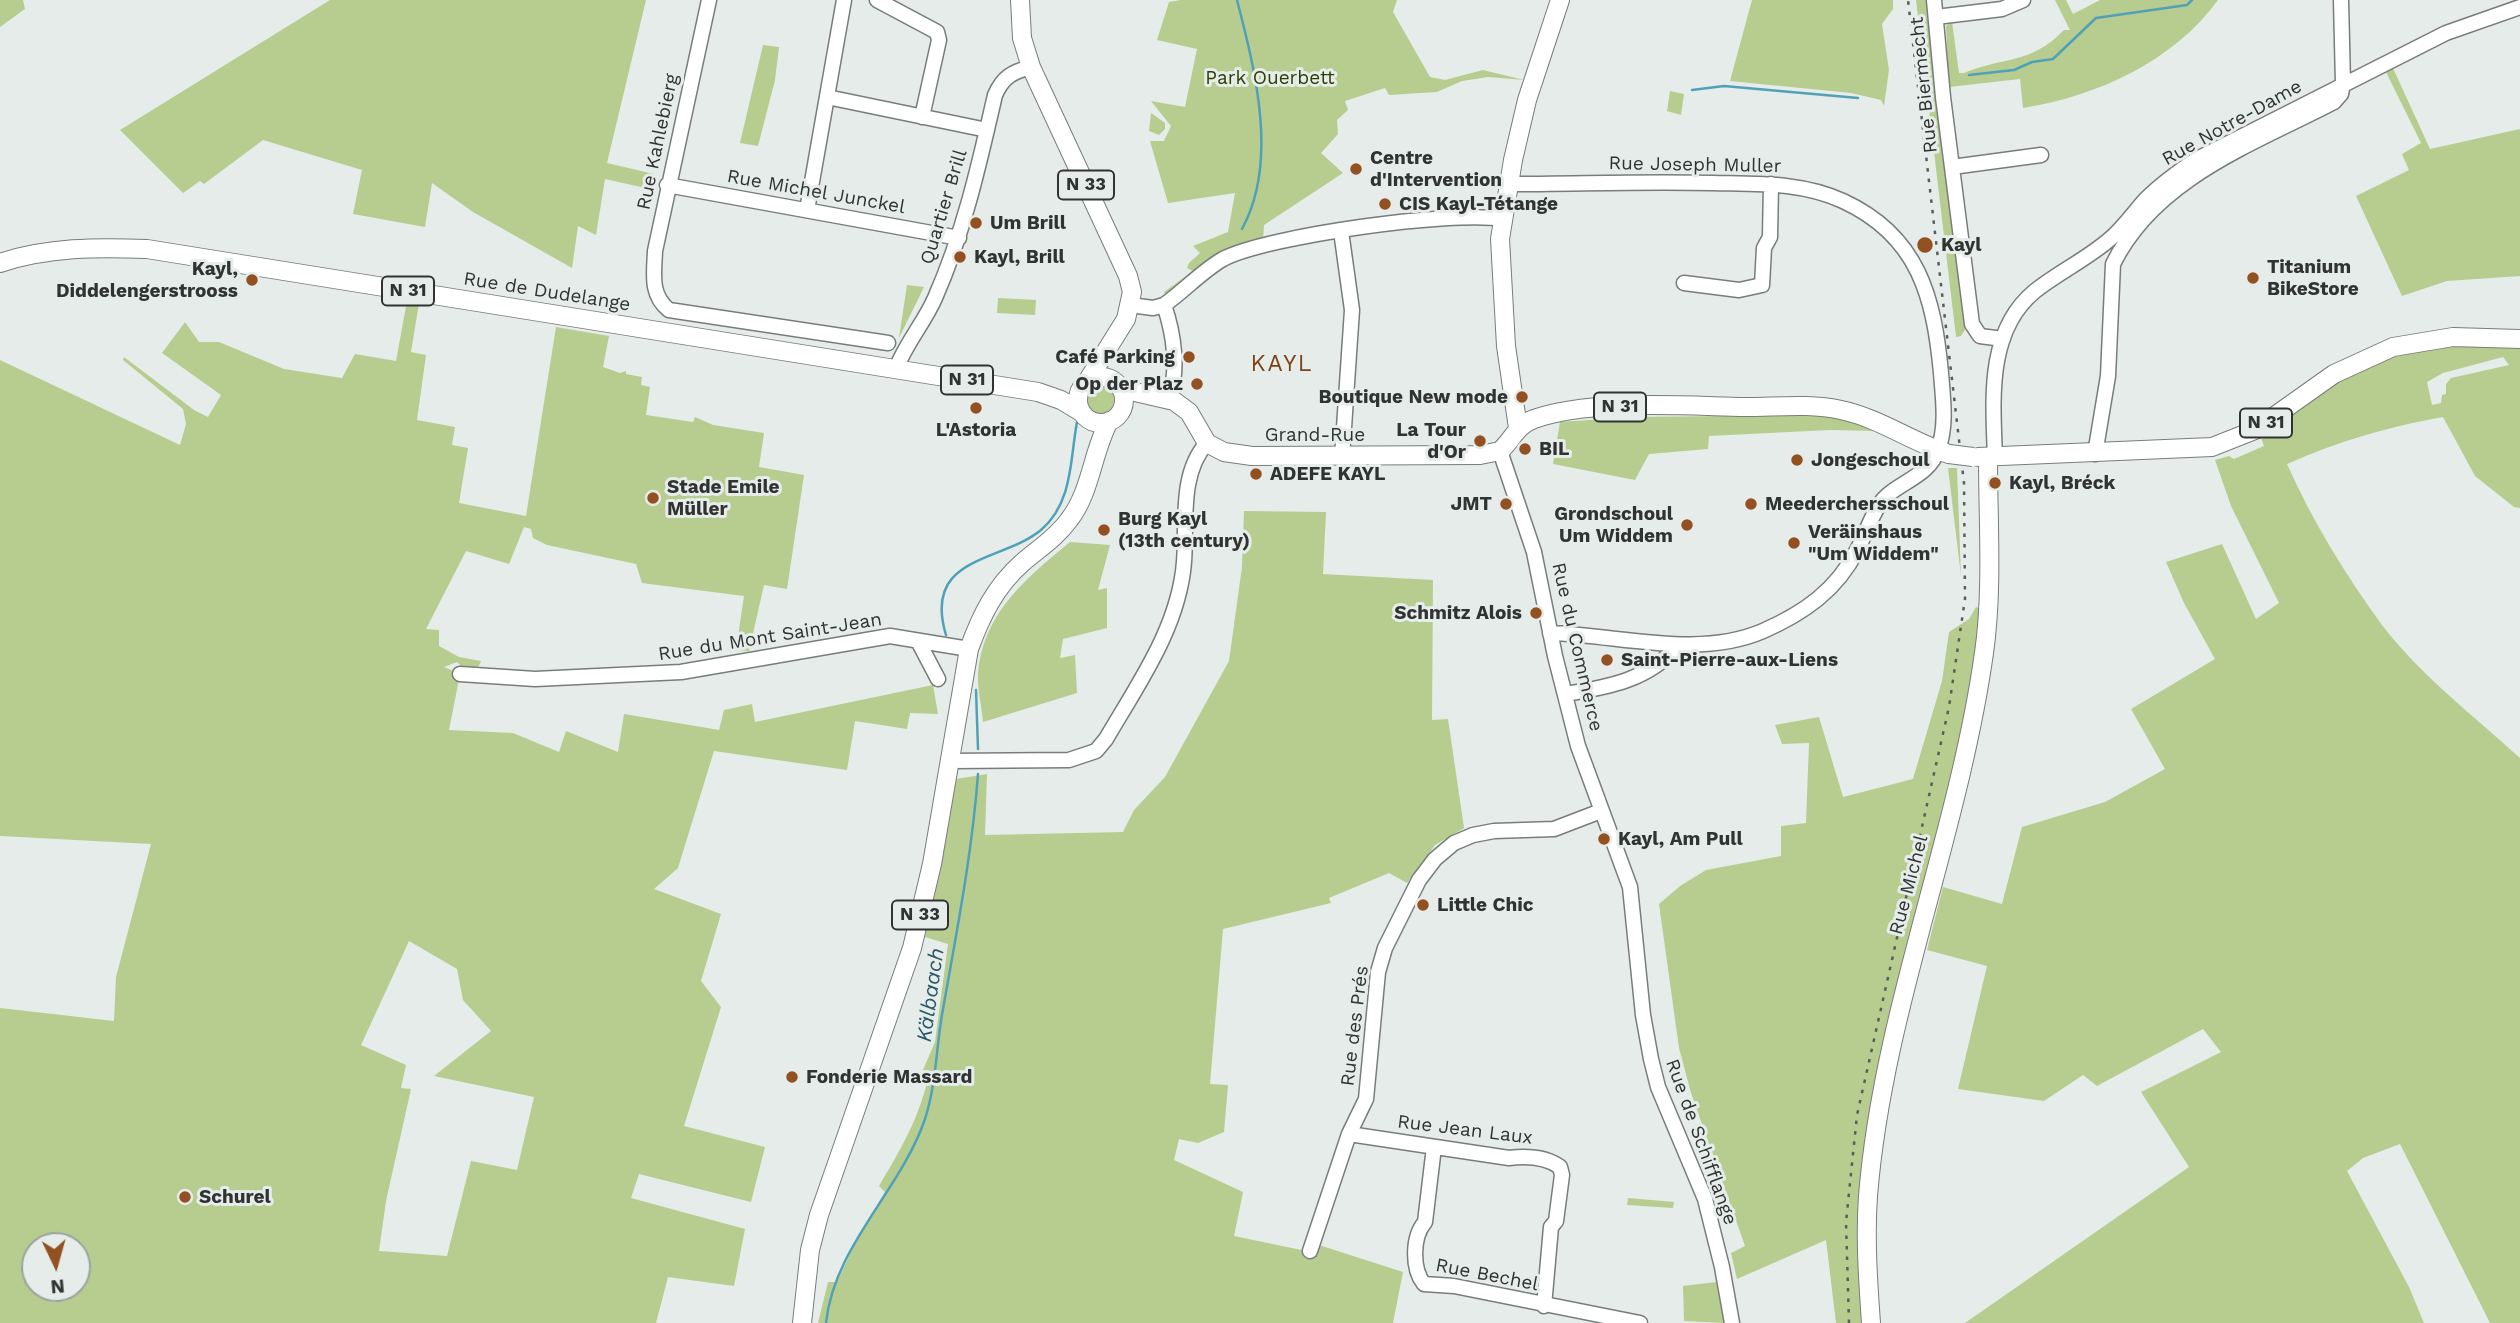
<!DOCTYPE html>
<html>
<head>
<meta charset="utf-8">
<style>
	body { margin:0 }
	#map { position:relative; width:2520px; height:1323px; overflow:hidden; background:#e5ece9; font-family:"Work Sans",sans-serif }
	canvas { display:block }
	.north { position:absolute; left:21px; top:1232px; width:70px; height:70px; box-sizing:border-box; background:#e5ece9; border:2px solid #9da2a0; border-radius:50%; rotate:175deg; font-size:19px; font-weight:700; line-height:28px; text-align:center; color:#303332 }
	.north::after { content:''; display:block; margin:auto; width:24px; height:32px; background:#935020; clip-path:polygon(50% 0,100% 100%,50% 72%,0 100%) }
</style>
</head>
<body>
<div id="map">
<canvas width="2520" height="1323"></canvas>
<div class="north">N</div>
</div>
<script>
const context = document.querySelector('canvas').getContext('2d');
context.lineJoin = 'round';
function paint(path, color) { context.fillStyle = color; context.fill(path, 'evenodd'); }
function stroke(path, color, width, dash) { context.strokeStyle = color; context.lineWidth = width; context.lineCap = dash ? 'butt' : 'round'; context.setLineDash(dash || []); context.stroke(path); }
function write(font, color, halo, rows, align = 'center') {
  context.font = font + ' "Work Sans",sans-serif'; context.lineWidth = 6; context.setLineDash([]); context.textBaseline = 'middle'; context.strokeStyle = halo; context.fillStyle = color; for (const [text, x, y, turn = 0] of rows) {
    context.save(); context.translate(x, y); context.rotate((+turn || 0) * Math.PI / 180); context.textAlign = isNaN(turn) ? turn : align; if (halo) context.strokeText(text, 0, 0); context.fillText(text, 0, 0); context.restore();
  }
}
paint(new Path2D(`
	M0,0H23L25,9L0,27Z
	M330,0H646L607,163L654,174L650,189L605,179L596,235L578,226L572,268L473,212L432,183L425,227L353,214L362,170L263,140L204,184L200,181L183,193L120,130Z
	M1181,0H1397L1393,12L1430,77L1445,80L1483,70L1524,80L1488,77L1462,81L1437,92L1389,95L1385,88L1345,101L1348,110L1337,120L1338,134L1321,153L1343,173L1264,225L1263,240L1166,296L1164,292L1193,271L1187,268L1189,263L1200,253L1193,246L1228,232L1235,193L1168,203L1150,141H1164L1171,126L1151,101L1185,107L1197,49L1157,40L1169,2Z
	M1752,0H1893V9L1882,24L1889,70L1884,106L1881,100L1851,93L1730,81Z
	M1916,0H1929L1968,325L1961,336L1956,337Z
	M2055,0H2066L2073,14L2100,0H2218C2173,62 2097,96 2023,108L2020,79L1949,87L1946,26L1952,22L1959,73H1964C2005,56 2030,65 2064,30H2070Z
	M763,45L779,47L775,80L758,146L740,143Z
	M2392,66L2430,149L2520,129V276L2447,281L2402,296L2356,196L2409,170L2402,154L2421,143L2385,70Z
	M1670,91L1684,94L1681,115L1667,111Z
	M1151,113L1165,123V129L1159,135L1149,131Z
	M907,285L924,287L899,338Z
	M998,298L1036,300L1035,315L997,313Z
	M407,301L419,303L411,352L426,355L417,420L455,427L452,445L468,448L459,503L526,516L556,327L609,336L603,367L620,373L626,371V374L642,377L641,385L650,387L646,415L693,422L695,417L713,425L764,433L759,467L804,475L787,589L764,585L749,651L736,650L744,596L642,583L636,564L547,545L533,538L531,529L524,527L509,564L466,551L426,629L439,630V646L459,657L481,661L477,670H465L457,662L444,667L460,674L449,730L513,733L559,752L566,731L618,752L624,714L719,730L724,710L752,704L755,722L933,685L938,714L910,713L907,729L855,721L847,770L714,751L678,868L654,889L721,914L701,981L721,1007L684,1126L765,1147L751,1202L639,1174L631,1198L745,1229L734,1286L668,1277L656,1323H0V1008L114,1021L116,977L151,844L0,836V360L180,445L186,424L183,409L123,360L124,357L194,410L208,417L221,395L162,353L185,322L199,342H219L284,369L342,378L355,354L396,361ZM409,941L457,969L463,1000L491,1031L434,1076L534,1097L517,1170L471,1161L447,1256L379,1251L386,1201L411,1089L401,1088L406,1065L361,1045ZM35,1246H77V1288H35Z
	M2454,345L2520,346V508L2514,507L2475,476L2443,417C2384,428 2342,440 2287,464C2312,520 2346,576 2382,625C2420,675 2474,716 2520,758V1323H2490L2400,1144L2363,1158L2347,1171L2409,1287L2424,1323H1965L2189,1167L2141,1092L2221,1052L2203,1029L2097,1086L2083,1075L2044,1101L1958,1089L1987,966L1927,950L1943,887L2002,904L2022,827L2105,802L2165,769L2131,709L2215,659L2184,603L2166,562L2222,544L2256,619L2279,603L2231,506L2215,460L2229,456L2234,459L2264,446L2260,435L2338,380L2396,354ZM2503,357L2509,365L2451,378L2446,384V394L2442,395L2441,403L2432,405L2427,382L2443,373Z
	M1086 400a14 14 0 1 1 28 0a14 14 0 1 1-28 0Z
	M1819,415L1859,423L1881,431L1829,430L1709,436L1708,449L1649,454L1635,480L1553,464L1560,422L1632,417Z
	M1957,468L1961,576L1948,468Z
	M1244,511L1326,512L1323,574L1433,580L1432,720L1448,719L1464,828L1435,845L1407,883L1389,873L1329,898L1331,903L1223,929L1210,1084L1228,1085L1224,1132L1198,1143L1179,1139L1174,1160L1243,1192L1234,1236L1316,1253L1319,1245L1403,1272L1393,1323H818L828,1282H837L858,1237L885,1192L879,1186C901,1149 921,1115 929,1073L923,1070L935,1042L948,944L925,937L956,779L987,774L985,835L1123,832L1134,810L1165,777L1229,661L1242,567Z
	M1070,542L1110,545L1098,590L1107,588V628L1063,639L1060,658L1075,655L1077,693L983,722C982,708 978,693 978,679C980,616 1025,579 1070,542Z
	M1976,607L1982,610L1981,648L1883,1080L1866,1323H1836L1826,1240L1737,1279L1731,1253L1745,1246L1691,1093L1679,1048L1659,904L1680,886L1706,870L1781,856V826L1806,823L1809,743L1782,744L1775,725L1819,717L1843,797L1913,779L1942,681L1949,632L1969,619Z
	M1628,1198L1674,1202L1673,1208L1627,1205Z
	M1716,1282L1724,1323L1684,1321L1683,1286Z`), '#b7cd8f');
stroke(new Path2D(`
	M1237,0C1255,70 1279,162 1242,229
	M1969,75L2014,70L2032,62L2053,59L2096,18L2187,5L2192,0
	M1692,90L1724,86L1858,98
	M946,635C922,555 1001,563 1041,530C1073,503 1070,459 1077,422
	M976,690L978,749
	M826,1323C834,1246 901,1190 925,1119C936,1085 936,1050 942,1015C956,935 972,855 978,774`), '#50a1b8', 2.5);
const minor = new Path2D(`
	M709,0L655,251C654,274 650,295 669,310L888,343
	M877,0L937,32L939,40L922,117
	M1934,0L1943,97L1972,324L1980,336L2003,339
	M1936,17L2002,9L2023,0
	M827,97L987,130
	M1952,167L2041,155
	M1508,184C1577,184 1645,181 1713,183C1757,184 1802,182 1843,201C1919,236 1934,298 1941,373C1943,399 1947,426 1938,450C1928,479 1894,482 1879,505C1870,519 1865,536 1857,550C1837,590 1804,613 1763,631C1698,659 1620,635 1550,633
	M667,185L959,238
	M807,210L844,0
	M1341,231L1352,310L1342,457
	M1684,283L1739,290L1762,285L1764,248L1770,237L1771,184
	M1130,305L1153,308L1164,305C1184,291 1202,271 1223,259C1267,236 1453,210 1503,219
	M1164,305C1174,334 1179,369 1169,399
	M896,369C906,343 924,323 935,298C964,232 979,165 995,95C1003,77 1012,72 1031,67
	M1500,451L1534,552L1555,656L1578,746L1630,887L1643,1015L1651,1059L1658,1087L1705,1199L1722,1267L1732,1323
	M2095,454L2108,376L2113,264C2155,178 2255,143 2334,102L2341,94L2343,84L2341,0
	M1995,457C1993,401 1986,331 2035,291C2059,272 2087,259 2110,239C2124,227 2134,212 2146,199C2162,183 2179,171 2197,159L2446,33L2520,7
	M918,641L938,679
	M460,674L535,679L681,672L890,636L969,649
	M1565,694C1610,687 1648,680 1679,645
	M950,761L1069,760L1096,751L1106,739C1138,684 1179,627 1184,562C1187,524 1179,473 1207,443
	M1349,1134L1509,1158C1526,1156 1546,1157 1560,1167L1562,1175L1556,1221L1551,1227L1544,1306
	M1434,1147L1425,1222C1412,1237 1412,1269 1424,1284L1454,1286L1640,1323
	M1310,1251L1349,1134L1366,1099L1378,972L1385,948L1419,880L1435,859L1454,843L1473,835L1494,831L1554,829L1601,811`);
const major = new Path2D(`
	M1020,0L1022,38L1031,67L1128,276L1132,292L1126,319L1088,380
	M0,263C47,247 98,247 147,249L1038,392L1061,400L1081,412
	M1078 400a23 23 0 1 1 46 0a23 23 0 1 1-46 0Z
	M1122,389L1174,401L1189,412L1207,443L1224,452L1252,456L1480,455L1500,451C1512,440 1517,425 1534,419C1589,399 1685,406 1745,407C1777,407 1810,403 1841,410C1879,418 1912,442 1949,454
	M1518,428L1506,346L1500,239L1513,160L1527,100L1560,0
	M1978,457L2212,447L2255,430L2334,374L2393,347L2453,337L2520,339
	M802,1323L810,1250L819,1215L912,948L932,864L969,649C981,616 995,587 1022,563C1038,549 1056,538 1069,520C1091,492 1092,453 1109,421
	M1871,1323C1868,1281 1865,1238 1868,1196C1883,1011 1958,837 1984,653C1993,590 1988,522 1988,458`);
stroke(minor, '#777d7b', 17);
stroke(major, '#777d7b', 20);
stroke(minor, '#fff', 14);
stroke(major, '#fff', 18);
stroke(new Path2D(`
	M1849,1323L1846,1222L1857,1115L1949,707L1965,599L1964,483L1908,0`), '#5a5d5c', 2.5, [3.5, 7]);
const majorBridge = new Path2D(`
	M1949,454L1973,457`);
stroke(majorBridge, '#777d7b', 20, []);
stroke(majorBridge, '#fff', 18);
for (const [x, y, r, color] of [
	[1356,169,7,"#935020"],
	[1385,204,7,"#935020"],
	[976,223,7,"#935020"],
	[1925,245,9,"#935020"],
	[960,257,7,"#935020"],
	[2253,278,7,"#935020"],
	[252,280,7,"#935020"],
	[1189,357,7,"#935020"],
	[1197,384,7,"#935020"],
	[1522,397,7,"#935020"],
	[976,408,7,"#935020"],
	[1480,441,7,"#935020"],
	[1525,449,7,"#935020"],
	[1797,460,7,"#935020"],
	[1256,474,7,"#935020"],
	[1995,483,7,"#935020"],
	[653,498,7,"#935020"],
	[1506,504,7,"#935020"],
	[1751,504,7,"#935020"],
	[1687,525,7,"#935020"],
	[1104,530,7,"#935020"],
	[1794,543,7,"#935020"],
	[1536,613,7,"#935020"],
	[1607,660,7,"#935020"],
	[1604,839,7,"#935020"],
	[1423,905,7,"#935020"],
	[792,1077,7,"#935020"],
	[185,1197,7,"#935020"]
]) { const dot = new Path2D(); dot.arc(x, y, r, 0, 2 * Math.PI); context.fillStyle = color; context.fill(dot); stroke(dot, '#e5ece9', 2.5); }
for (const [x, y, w] of [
	[1086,185,56],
	[408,291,52],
	[967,380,52],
	[1620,407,52],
	[2266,423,52],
	[920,915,56]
]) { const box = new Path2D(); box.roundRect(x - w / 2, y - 14.5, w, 29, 5); context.fillStyle = '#e5ece9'; context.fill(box); stroke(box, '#303332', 2); }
write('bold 18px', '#303332', null, [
	["N 33",1086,185],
	["N 31",408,291],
	["N 31",967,380],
	["N 31",1620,407],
	["N 31",2266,423],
	["N 33",920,915]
]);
write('19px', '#2e3f00', '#e5ece9', [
	["Park Ouerbett",1270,78]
]);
write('19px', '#303332', '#e5ece9', [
	["Rue Biermecht",1924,85,-96],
	["Rue Notre-Dame",2232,123,-29],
	["Rue Kahlebierg",658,142,-78],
	["Rue Joseph Muller",1695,165,1],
	["Rue Michel Junckel",816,192,10],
	["Quartier Brill",944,207,-73],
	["Rue de Dudelange",547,292,9],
	["Grand-Rue",1315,435],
	["Rue du Mont Saint-Jean",770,637,-9],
	["Rue du Commerce",1577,647,77],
	["Rue Michel",1909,885,-75],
	["Rue des Prés",1355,1026,-83],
	["Rue Jean Laux",1465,1130,7],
	["Rue de Schifflange",1701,1142,70],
	["Rue Bechel",1487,1275,11]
]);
write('bold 19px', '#303332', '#e5ece9', [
	["Centre",1370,158],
	["d'Intervention",1370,180],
	["CIS Kayl-Tétange",1399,204],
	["Um Brill",990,223],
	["Kayl",1941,245],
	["Kayl, Brill",974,257],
	["Titanium",2267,267],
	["BikeStore",2267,289],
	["Kayl,",238,269,"right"],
	["Diddelengerstrooss",238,291,"right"],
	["Café Parking",1175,357,"right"],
	["Op der Plaz",1183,384,"right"],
	["Boutique New mode",1508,397,"right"],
	["L'Astoria",976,430,"center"],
	["La Tour",1466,430,"right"],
	["d'Or",1466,452,"right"],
	["BIL",1539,449],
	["Jongeschoul",1811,460],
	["ADEFE KAYL",1270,474],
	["Kayl, Bréck",2009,483],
	["Stade Emile",667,487],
	["Müller",667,509],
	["JMT",1492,504,"right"],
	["Meederchersschoul",1765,504],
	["Grondschoul",1673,514,"right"],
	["Um Widdem",1673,536,"right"],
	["Burg Kayl",1118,519],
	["(13th century)",1118,541],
	["Veräinshaus",1808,532],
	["\"Um Widdem\"",1808,554],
	["Schmitz Alois",1522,613,"right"],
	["Saint-Pierre-aux-Liens",1621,660],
	["Kayl, Am Pull",1618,839],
	["Little Chic",1437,905],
	["Fonderie Massard",806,1077],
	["Schurel",199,1197]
], 'left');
write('italic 21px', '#275866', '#e5ece9', [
	["Kälbaach",931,995,-82]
]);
context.letterSpacing = '2px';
write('23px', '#7e4215', '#e5ece9', [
	["KAYL",1282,364]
]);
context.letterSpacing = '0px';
</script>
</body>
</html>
